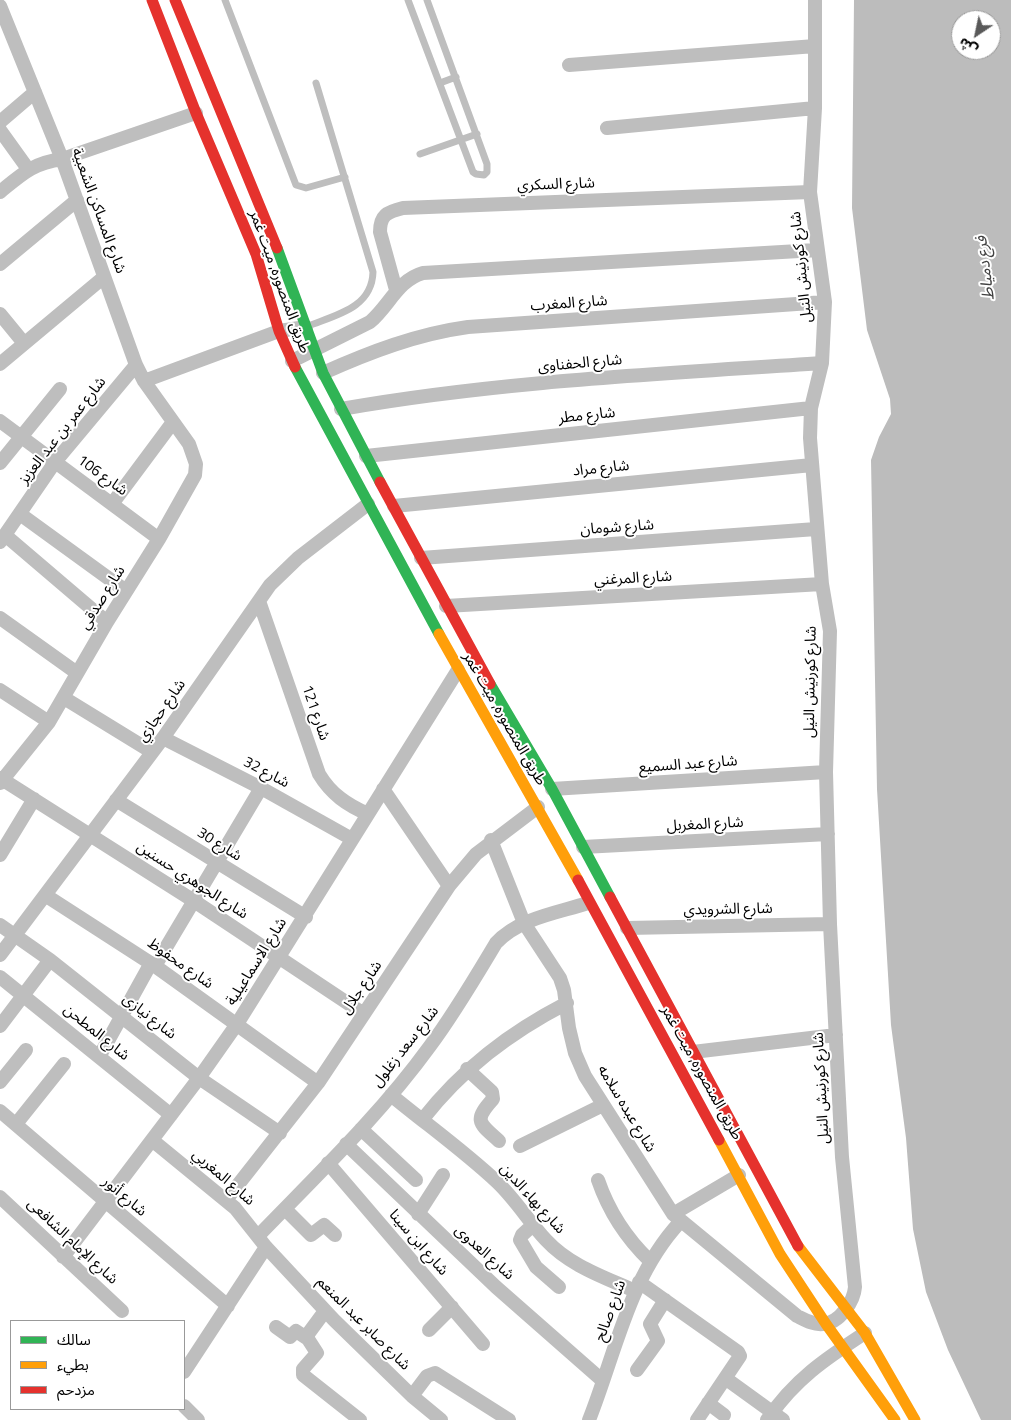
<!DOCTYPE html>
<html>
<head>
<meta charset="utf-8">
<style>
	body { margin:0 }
	#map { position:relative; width:1011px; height:1420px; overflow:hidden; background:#fff; font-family:"Titillium Web","Noto Sans Arabic",sans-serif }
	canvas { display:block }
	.legend { position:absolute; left:10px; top:1320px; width:175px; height:90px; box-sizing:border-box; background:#fff; border:1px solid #999; margin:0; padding:6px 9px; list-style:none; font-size:15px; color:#000 }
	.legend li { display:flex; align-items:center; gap:10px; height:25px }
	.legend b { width:25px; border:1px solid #999 }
	.north { position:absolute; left:951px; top:10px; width:50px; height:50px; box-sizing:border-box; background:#fff; border:1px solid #999; border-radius:50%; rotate:214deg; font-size:14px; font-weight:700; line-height:20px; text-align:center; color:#000 }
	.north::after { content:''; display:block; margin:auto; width:18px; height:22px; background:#595959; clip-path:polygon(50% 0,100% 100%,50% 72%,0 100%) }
</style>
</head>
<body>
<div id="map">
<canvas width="1011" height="1420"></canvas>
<ul class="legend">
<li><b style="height:6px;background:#30b455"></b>سالك</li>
<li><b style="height:6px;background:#ff9f0a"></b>بطيء</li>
<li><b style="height:6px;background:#e5322d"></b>مزدحم</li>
</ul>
<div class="north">ش</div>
</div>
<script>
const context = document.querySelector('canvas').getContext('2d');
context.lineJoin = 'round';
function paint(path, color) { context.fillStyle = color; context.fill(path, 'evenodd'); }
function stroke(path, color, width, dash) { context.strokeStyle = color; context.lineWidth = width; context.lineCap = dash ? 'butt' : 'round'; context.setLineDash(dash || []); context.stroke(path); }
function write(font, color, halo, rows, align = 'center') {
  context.font = font + ' "Titillium Web","Noto Sans Arabic",sans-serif'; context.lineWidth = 4; context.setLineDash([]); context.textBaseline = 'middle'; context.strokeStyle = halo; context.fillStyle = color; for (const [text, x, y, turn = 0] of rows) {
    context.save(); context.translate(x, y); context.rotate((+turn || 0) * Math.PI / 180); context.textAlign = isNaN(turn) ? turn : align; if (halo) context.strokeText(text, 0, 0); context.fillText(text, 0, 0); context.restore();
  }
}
paint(new Path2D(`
	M854,0H1011V1420H981L948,1350L926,1292L913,1229L906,1138L891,1025L877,789L871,460L879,437L891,414L890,399L867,330L852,208ZM961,20H991V50H961Z`), '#bcbcbc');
stroke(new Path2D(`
	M225,0L296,185L306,188L345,177
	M408,0L473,172L476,174L484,175L487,172V164L427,0
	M440,83L456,77
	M420,154L477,134
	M308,326C336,315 372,308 373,272L316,83`), '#bebebe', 7);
stroke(new Path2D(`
	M0,6L62,159L136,365L144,381L189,444L196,464L195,475L159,539L107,622L49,722L0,783
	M569,65L815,46
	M0,122L35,92
	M607,128L815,108
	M0,130L28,169
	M0,192C22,174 33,163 62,159L196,113
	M0,264L77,200
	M396,290L380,232C380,215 387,212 403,208L810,192
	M0,314L23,342
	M292,361L370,322C389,306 398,280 423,273L816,250
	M0,364L104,277
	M323,373C370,352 417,334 468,327L825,302
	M144,381L279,331L306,327
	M341,409C500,381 661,374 822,363
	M0,421L159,539
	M366,456L811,408
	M0,463L60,389
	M112,504L173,422
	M394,506L812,465
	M20,514L126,591
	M5,535L107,622
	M0,542L55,462L136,365
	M421,558L816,529
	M259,601L319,774C331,794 347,805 368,814
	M446,606L822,584
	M0,618L77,673
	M0,690L49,722
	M64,698L152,752
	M163,738L261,788L352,839
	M0,778L194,901L364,1014
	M383,789L449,886
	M552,789L826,772
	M116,800L306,917
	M491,840L524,923L560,978L564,990L569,1028L575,1053L585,1076L673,1214L797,1316C805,1320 813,1325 823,1324C840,1323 854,1301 855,1287L842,1157L830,924L826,772L830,631L822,584L810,438L811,408L822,363L825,302L810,192L815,108V0
	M583,847L828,834
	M0,855L34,799
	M45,895L155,966L318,1083
	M0,925L50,960L199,1078L280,1133
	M627,928L830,924
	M0,955L163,738L270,585L298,558L368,504
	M155,966L261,788
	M0,977L171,1115
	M0,1026L50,960
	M693,1052L836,1035
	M99,1057L151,963
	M467,1069L492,1092L493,1099C473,1121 479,1123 499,1141
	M0,1082L26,1050
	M391,1095C426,1124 464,1151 497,1182C516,1200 529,1222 546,1240C570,1266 604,1277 635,1291
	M0,1111L228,1306
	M422,1120C462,1069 509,1033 567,1003
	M16,1124L64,1064
	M361,1129L416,1180
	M152,1140L235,1208L266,1247L334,1320L412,1396L441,1420
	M346,1144L496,1287L603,1381
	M520,1146L603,1105
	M328,1163L483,1344
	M598,1180C609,1212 625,1237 650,1261
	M0,1197L122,1311
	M226,1200L318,1083L449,886L476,854L538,807
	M285,1209L311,1235L324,1225L335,1235
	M418,1214L443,1175
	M673,1214L739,1175
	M534,1224L522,1235L520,1240L536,1267L559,1287
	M258,1236C317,1175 380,1115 430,1046C454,1014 475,978 496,943C519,918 557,913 588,903
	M63,1257L199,1078L237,1024L458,670
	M639,1282L738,1352L740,1356L697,1420
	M325,1311L308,1334V1339L317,1353L303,1369V1375L360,1420
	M276,1327L290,1337L296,1331L308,1339
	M429,1330L452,1307
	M637,1370L658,1341L650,1324L665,1300
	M184,1372L266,1247
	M725,1378L783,1420
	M412,1396L427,1376L435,1373L509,1420
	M708,1403L724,1415
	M184,1406L198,1420
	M589,1420C616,1352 629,1277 680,1222
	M767,1420C794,1380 825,1359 865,1333`), '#bebebe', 14);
stroke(new Path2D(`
	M277,248L323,373L380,482
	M295,367L439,634
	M490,684L552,789L610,897`), '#30b455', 11);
stroke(new Path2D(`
	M439,634L578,880
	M719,1140L780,1254L826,1324L895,1420
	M798,1246L865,1333L915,1420`), '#ff9f0a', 11);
stroke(new Path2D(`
	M152,0L196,113L256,254L279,331L295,367
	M175,0L277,248
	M380,482L490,684
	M578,880L719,1140
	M610,897L798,1246`), '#e5322d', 11);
write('15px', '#000', '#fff', [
	["شارع السكري",556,185,-2],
	["شارع المساكن الشعبية",98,211,70],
	["شارع كورنيش النيل",802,267,-96],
	["طريق المنصوره, ميت غمر",279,282,70],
	["شارع المغرب",569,304,-4],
	["شارع الحفناوى",580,364,-5],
	["شارع مطر",587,416,-6],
	["شارع عمر بن عبد العزيز",63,431,-52],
	["شارع مراد",601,469,-6],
	["شارع 106",102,476,36],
	["شارع شومان",617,528,-4],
	["شارع المرغني",633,579,-3],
	["شارع صدقي",103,598,-58],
	["شارع كورنيش النيل",811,682,-89],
	["شارع حجازي",162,711,-55],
	["شارع 121",315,713,71],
	["طريق المنصوره, ميت غمر",504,719,60],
	["شارع عبد السميع",688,765,-4],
	["شارع 32",266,773,28],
	["شارع المغربل",705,825,-3],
	["شارع 30",219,845,32],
	["شارع الجوهري حسنين",192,881,33],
	["شارع الشرويدي",728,910,-1],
	["شارع الاسماعيلية",257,962,-58],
	["شارع محفوظ",180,964,35],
	["شارع جلال",362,988,-56],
	["شارع نيازى",149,1017,38],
	["شارع المطحن",96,1033,39],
	["شارع سعد زغلول",406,1047,-52],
	["طريق المنصوره, ميت غمر",701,1073,61],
	["شارع كورنيش النيل",822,1088,-93],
	["شارع عبده سلامه",626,1109,59],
	["شارع المغربي",223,1178,41],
	["شارع أنور",124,1197,40],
	["شارع بهاء الدين",532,1199,48],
	["شارع الإمام الشافعى",72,1242,43],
	["شارع ابن سينا",418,1243,49],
	["شارع العدوى",484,1253,42],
	["شارع صالح",611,1311,-70],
	["شارع صابر عبد المنعم",363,1324,45]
]);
write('italic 16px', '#414141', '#fff', [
	["فرع دمياط",986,268,-97]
]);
</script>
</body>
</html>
